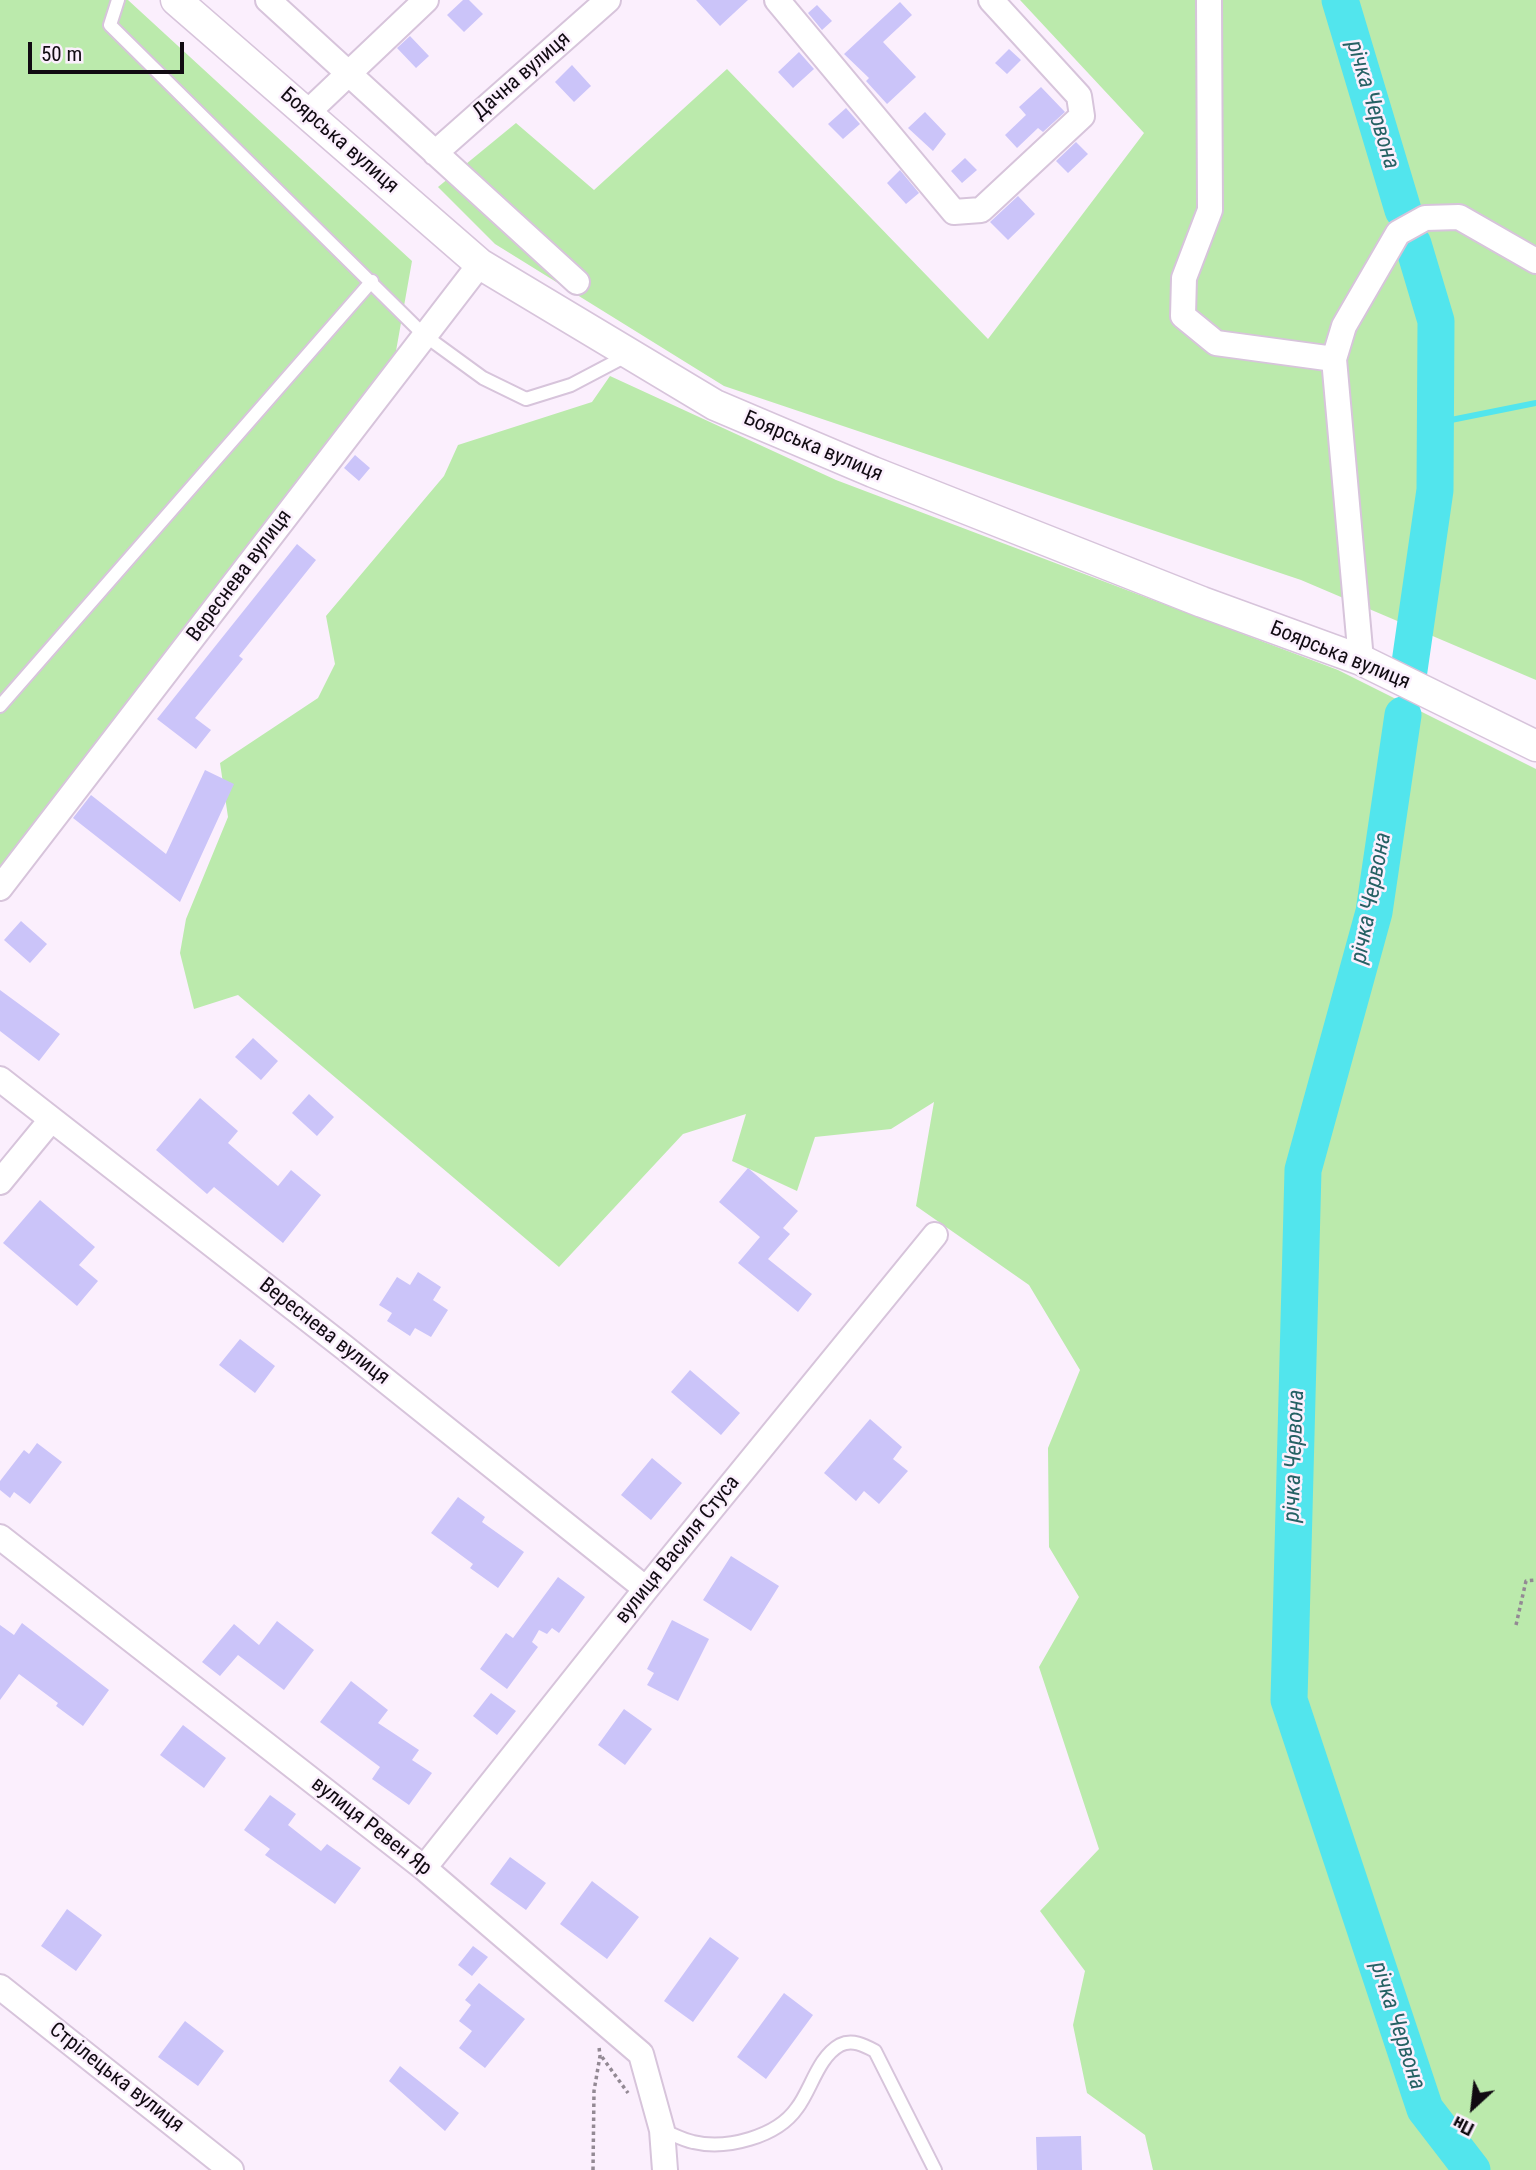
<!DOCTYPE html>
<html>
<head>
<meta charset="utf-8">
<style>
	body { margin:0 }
	#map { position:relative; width:1536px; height:2170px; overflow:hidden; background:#fbeffd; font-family:"Roboto Condensed",sans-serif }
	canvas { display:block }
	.north { position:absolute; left:1438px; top:2072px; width:70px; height:70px; -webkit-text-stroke:5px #fbeffd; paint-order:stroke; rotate:207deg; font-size:19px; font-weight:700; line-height:28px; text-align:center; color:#110b12 }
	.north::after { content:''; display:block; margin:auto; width:24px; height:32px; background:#110b12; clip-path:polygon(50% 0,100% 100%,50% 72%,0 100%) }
	.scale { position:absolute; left:28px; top:42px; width:156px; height:32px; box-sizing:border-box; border:4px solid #110b12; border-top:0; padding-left:9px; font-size:21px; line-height:24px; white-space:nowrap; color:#110b12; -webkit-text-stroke:5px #fbeffd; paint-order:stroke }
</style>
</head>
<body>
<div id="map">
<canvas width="1536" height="2170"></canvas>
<div class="north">Пн</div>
<div class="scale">50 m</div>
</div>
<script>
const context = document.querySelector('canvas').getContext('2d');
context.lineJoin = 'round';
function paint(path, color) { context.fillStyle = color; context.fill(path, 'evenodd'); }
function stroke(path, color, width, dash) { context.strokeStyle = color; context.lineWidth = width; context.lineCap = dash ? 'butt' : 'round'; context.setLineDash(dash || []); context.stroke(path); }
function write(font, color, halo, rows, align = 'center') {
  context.font = font + ' "Roboto Condensed",sans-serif'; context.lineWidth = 5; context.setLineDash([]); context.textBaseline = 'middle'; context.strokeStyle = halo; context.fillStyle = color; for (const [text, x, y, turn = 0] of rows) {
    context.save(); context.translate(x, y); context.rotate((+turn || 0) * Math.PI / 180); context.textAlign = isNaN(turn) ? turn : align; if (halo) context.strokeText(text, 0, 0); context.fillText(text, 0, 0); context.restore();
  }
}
paint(new Path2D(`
	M0,0H128L412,261L393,368L0,873Z
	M1020,0H1536V680L1301,580L724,386L495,244L438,187L516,123L594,190L727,69L988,339L1144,133Z
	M610,376L836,480L1338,670L1536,769V2170H1153L1145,2135L1087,2093L1073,2025L1085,1971L1040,1911L1099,1849L1039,1667L1079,1597L1049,1547L1048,1448L1080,1370L1029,1285L916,1206L934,1102L891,1129L815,1137L797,1191L732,1161L746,1114L683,1134L559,1267L238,995L194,1009L180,953L186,919L228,817L220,763L318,698L335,664L326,616L444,476L458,445L592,402Z`), '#bbeaac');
stroke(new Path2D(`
	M1436,423L1536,403`), '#52e5ed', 6);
stroke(new Path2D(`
	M1340,0L1403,210
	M1408,677L1435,490L1436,321L1413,244
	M1403,715L1374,912L1303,1170L1289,1700L1425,2109L1472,2170`), '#52e5ed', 37);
paint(new Path2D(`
	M463,0H469L483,14L464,32L447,15Z
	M696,0H748L720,26Z
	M900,2L912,15L883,42L916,77L887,104L866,81L869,78L844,54Z
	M817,5L832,21L822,30L808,13Z
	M410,36L429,56L416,68L397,48Z
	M1009,49L1021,60L1007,74L995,63Z
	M799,52L814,69L793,88L778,72Z
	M572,65L591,86L574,102L555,82Z
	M1041,87L1065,112L1043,132L1038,128L1017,148L1005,135L1026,115L1019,107Z
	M846,108L860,124L843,139L828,124Z
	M925,112L946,134L933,151L908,128Z
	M1076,142L1088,154L1068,173L1056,161Z
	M965,158L977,170L962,183L951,171Z
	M900,170L919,193L906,204L887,183Z
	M1018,196L1035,214L1008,240L990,222Z
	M355,455L370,468L359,481L344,468Z
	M297,544L316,560L239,656L243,659L195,718L211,730L196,749L157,719Z
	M205,770L234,784L180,902L73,818L91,795L166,854Z
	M21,921L47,944L30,963L4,940Z
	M0,990L60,1034L39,1061L0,1031Z
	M253,1038L278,1061L261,1080L235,1057Z
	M309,1094L334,1117L317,1136L292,1113Z
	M200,1098L238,1131L228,1143L278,1186L291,1170L321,1195L283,1243L214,1187L207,1194L156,1150Z
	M748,1168L798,1211L783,1228L790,1234L768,1259L812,1294L798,1312L738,1263L760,1237L719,1202Z
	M40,1200L95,1247L79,1265L98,1281L77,1306L3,1243Z
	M418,1272L441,1287L433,1300L448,1310L431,1337L415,1328L410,1336L387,1321L392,1313L379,1305L397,1277L410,1285Z
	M240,1339L275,1366L255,1393L219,1365Z
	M690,1370L740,1413L721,1435L671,1392Z
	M870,1419L902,1447L893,1459L908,1471L879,1504L864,1491L856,1501L824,1473Z
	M37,1443L62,1462L30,1504L14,1492L10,1498L0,1490V1481L24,1450L29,1454Z
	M652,1458L682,1483L651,1520L621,1495Z
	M458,1497L485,1517L482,1522L524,1552L498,1588L470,1568L473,1564L431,1533Z
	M731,1556L779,1586L751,1631L703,1600Z
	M558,1577L585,1597L559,1633L552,1628L547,1634L539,1630L532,1642L538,1647L507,1689L480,1669L506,1633L513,1638Z
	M672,1620L709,1639L678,1701L647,1685L654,1673L647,1669Z
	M277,1621L314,1650L284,1690L238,1655L220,1676L202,1662L234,1624L259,1645Z
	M22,1623L109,1690L83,1726L56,1706L58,1703L19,1674L0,1700V1625L14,1635Z
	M351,1681L388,1710L378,1723L419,1750L412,1760L432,1773L409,1805L372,1779L380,1767L320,1722Z
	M491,1693L516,1711L497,1735L473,1716Z
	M624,1709L652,1729L625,1765L598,1745Z
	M183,1725L226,1758L204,1788L160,1755Z
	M270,1795L296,1814L288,1825L321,1851L327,1844L361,1868L335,1904L265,1855L270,1849L244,1830Z
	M510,1857L546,1883L526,1910L490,1884Z
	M592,1881L639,1917L607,1959L560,1924Z
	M67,1909L102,1935L76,1971L41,1946Z
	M710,1937L739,1958L693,2022L664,2001Z
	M473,1946L488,1957L472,1976L458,1965Z
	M479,1983L525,2019L485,2068L459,2048L472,2031L459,2021L471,2005L465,2000Z
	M784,1993L813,2015L766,2079L737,2057Z
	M185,2021L224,2051L198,2086L158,2057Z
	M400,2066L459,2113L445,2131L389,2081Z
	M1081,2136L1082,2170H1037L1036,2137Z`), '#cbc4f9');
const service = new Path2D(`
	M118,0L110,25L424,335L483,378L526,399L571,385L628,355
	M0,706L372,281
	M662,2130C672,2134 683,2140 693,2142C726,2150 777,2137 797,2108C811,2090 818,2057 840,2045C852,2039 864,2045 875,2051L935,2170`);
const minor = new Path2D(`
	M268,0L577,282
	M777,0L954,212L981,210L1082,116L1079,96L991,0
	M1209,0L1210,210L1184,278L1183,316L1216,343L1334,359
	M307,113L426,0
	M435,153L608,0
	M1361,660L1334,359L1344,326L1398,233L1425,218L1459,217L1536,261
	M0,888L480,264
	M0,1079L345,1348L646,1589
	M0,1182L51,1120
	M0,1537L424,1868L641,2054L662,2130L665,2170
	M424,1868L646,1589L935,1235
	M0,1987L231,2170`);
const tertiary = new Path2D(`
	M176,0L480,264L715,405L873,472L1202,602L1361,660L1536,746`);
stroke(service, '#d7c4db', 16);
stroke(minor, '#d7c4db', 28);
stroke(tertiary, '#d7c4db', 33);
stroke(new Path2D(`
	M1516,1625L1526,1581L1536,1580
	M602,2057L628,2093
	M593,2170L594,2091L600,2056L599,2047`), '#938994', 3.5, [3.5, 3.5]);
stroke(service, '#fff', 12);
stroke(minor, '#fff', 24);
stroke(tertiary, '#fff', 30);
write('21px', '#110b12', '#fbeffd', [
	["Дачна вулиця",522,76,-41],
	["Боярська вулиця",339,141,41],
	["Боярська вулиця",813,447,23],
	["Вереснева вулиця",240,576,-53],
	["Боярська вулиця",1340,656,22],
	["Вереснева вулиця",324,1332,38],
	["вулиця Василя Стуса",678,1550,-51],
	["вулиця Ревен Яр",371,1827,38],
	["Стрілецька вулиця",116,2078,38]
]);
write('italic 23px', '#256164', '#fbeffd', [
	["річка Червона",1372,105,73],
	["річка Червона",1372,898,-79],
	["річка Червона",1295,1456,-88],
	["річка Червона",1397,2026,72]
]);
</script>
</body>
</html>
